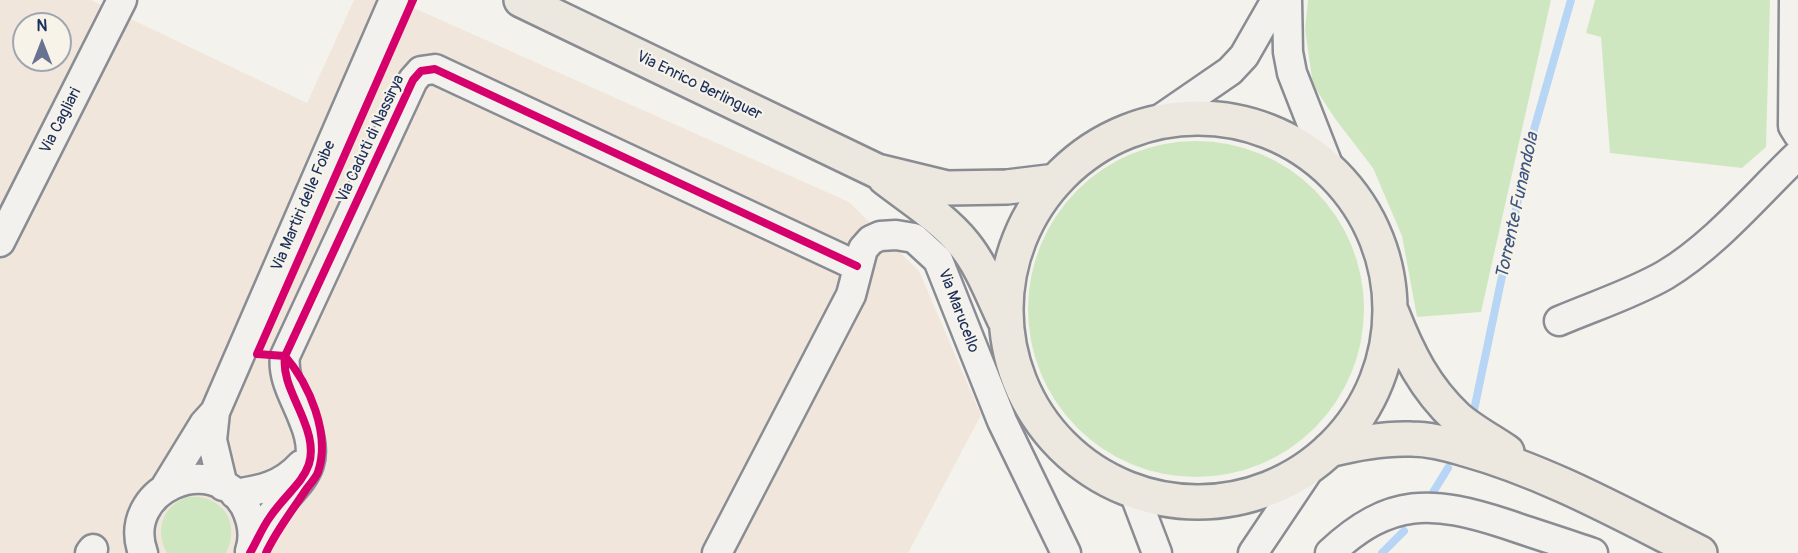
<!DOCTYPE html>
<html>
<head>
<meta charset="utf-8">
<style>
	body { margin:0 }
	#map { position:relative; width:1798px; height:553px; overflow:hidden; background:#f4f2ec; font-family:Pangolin,sans-serif }
	canvas { display:block }
	.north { position:absolute; left:12px; top:12px; width:60px; height:60px; box-sizing:border-box; background:#f7f3e8; border:2px solid #9fa5b1; border-radius:50%; rotate:0deg; font-size:16px; font-weight:700; line-height:24px; text-align:center; color:#1b2f5e }
	.north::after { content:''; display:block; margin:auto; width:21px; height:27px; background:#677390; clip-path:polygon(50% 0,100% 100%,50% 72%,0 100%) }
</style>
</head>
<body>
<div id="map">
<canvas width="1798" height="553"></canvas>
<div class="north">N</div>
</div>
<script>
const context = document.querySelector('canvas').getContext('2d');
context.lineJoin = 'round';
function paint(path, color) { context.fillStyle = color; context.fill(path, 'evenodd'); }
function stroke(path, color, width, dash) { context.strokeStyle = color; context.lineWidth = width; context.lineCap = dash ? 'butt' : 'round'; context.setLineDash(dash || []); context.stroke(path); }
function write(font, color, halo, rows, align = 'center') {
  context.font = font + ' Pangolin,sans-serif'; context.lineWidth = 4.5; context.setLineDash([]); context.textBaseline = 'middle'; context.strokeStyle = halo; context.fillStyle = color; for (const [text, x, y, turn = 0] of rows) {
    context.save(); context.translate(x, y); context.rotate((+turn || 0) * Math.PI / 180); context.textAlign = isNaN(turn) ? turn : align; if (halo) context.strokeText(text, 0, 0); context.fillText(text, 0, 0); context.restore();
  }
}
paint(new Path2D(`
	M0,0H91L307,103L354,0H396L849,202L919,271L981,415L908,553H0ZM24,24H60V60H24Z`), '#f1e6dc');
paint(new Path2D(`
	M1308,0H1551L1481,312L1417,317L1402,236L1373,168L1336,120L1313,85L1305,29Z
	M1595,0H1770L1766,147L1742,168L1610,153L1601,37L1586,33Z
	M1028 309a168 168 0 1 1 336 0a168 168 0 1 1-336 0Z
	M187,497C221,493 242,522 226,553H167C154,530 163,506 187,497Z`), '#cfe7c1');
stroke(new Path2D(`
	M1473,415L1529,147L1571,0
	M1432,494L1448,468
	M1382,553L1404,531`), '#b7d5f4', 8);
const minor = new Path2D(`
	M1287,0L1288,52L1292,73L1330,170
	M1794,0L1793,126L1798,134
	M1153,124L1230,71L1244,56L1276,0
	M0,242L122,0
	M1559,321C1594,306 1632,294 1665,275C1715,245 1756,195 1798,155
	M166,486L204,424L214,413
	M223,486L212,440L215,412L394,0
	M1133,490L1157,553
	M235,494C261,490 282,486 301,465
	M90,553L93,549
	M143,553C120,490 212,449 245,506C252,520 255,536 250,551
	M250,553C257,541 262,528 270,517C294,482 325,472 304,421C296,399 282,379 285,356L413,80L421,71L435,69L857,266
	M717,553L851,295L863,249L871,240L880,236L896,235L914,238L938,260L1002,421L1066,553
	M1253,553L1314,462
	M1330,553C1390,497 1432,500 1506,524C1535,534 1564,543 1593,553`);
const major = new Path2D(`
	M521,0L877,171L947,188L1007,187L1056,181
	M1006 310a192 192 0 1 1 384 0a192 192 0 1 1-384 0Z
	M885,178C912,199 943,218 964,244C982,266 992,294 1004,319
	M1392,313C1408,354 1425,388 1457,418C1472,431 1491,441 1507,452
	M1329,450C1356,443 1384,438 1411,439C1430,439 1447,444 1465,449C1548,472 1624,515 1700,553`);
stroke(minor, '#898c92', 33);
stroke(major, '#898c92', 38);
stroke(minor, '#f2f1ed', 28);
stroke(major, '#ede8df', 33);
stroke(new Path2D(`
	M250,553C257,541 262,528 270,517C294,482 325,472 304,421C296,399 282,379 285,356L413,80L421,71L435,69L857,266
	M266,553C276,531 292,511 305,491C309,485 316,478 318,472C331,434 309,384 285,356L257,354L413,0`), '#d6006c', 8);
write('16px', '#1b2f5e', '#f7f3e8', [
	["Via Enrico Berlinguer",699,86,26],
	["Via Cagliari",61,121,-63],
	["Via Caduti di Nassirya",371,139,-65],
	["Via Martiri delle Foibe",304,206,-67],
	["Via Marucello",958,311,69]
]);
write('italic 18px', '#3c5684', '#f7f3e8', [
	["Torrente Funandola",1518,206,-78]
]);
</script>
</body>
</html>
